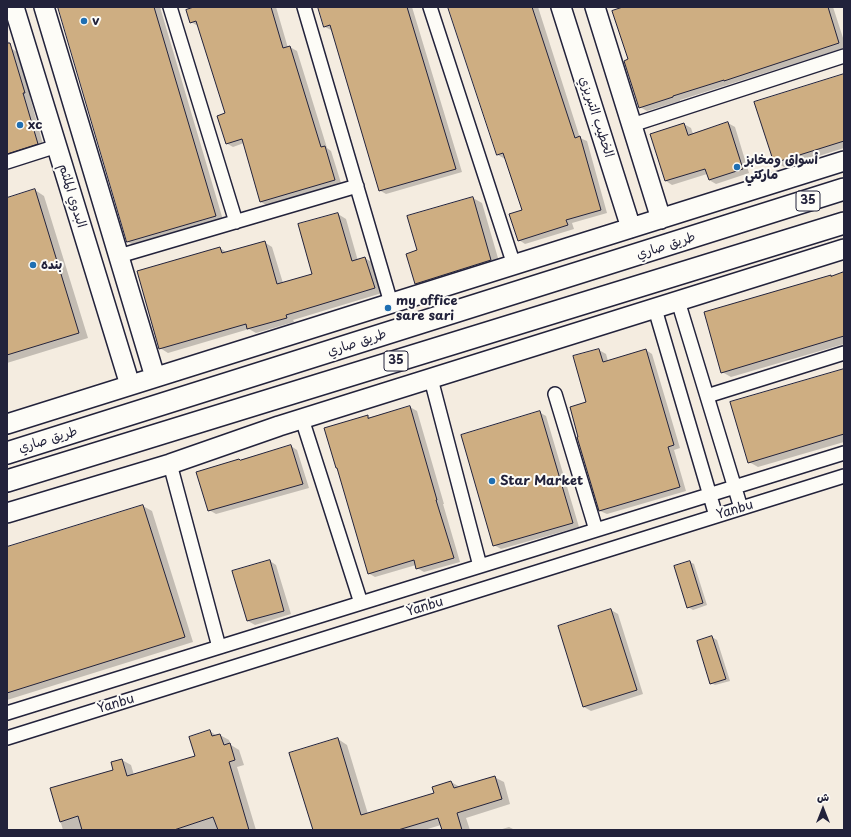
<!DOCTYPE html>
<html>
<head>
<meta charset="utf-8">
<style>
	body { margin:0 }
	#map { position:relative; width:851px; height:837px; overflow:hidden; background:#f4ece0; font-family:"Playpen Sans","Playpen Sans Arabic",sans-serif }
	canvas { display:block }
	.frame { position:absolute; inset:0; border:8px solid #22223b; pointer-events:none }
	.north { position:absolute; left:803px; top:789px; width:40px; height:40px; -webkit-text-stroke:3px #fdfcf7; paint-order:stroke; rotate:0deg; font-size:11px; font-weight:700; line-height:16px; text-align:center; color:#22223b }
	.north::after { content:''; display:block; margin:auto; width:14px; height:18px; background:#22223b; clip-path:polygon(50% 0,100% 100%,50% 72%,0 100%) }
</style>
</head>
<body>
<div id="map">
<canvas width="851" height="837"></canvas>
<div class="frame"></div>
<div class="north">ش</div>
</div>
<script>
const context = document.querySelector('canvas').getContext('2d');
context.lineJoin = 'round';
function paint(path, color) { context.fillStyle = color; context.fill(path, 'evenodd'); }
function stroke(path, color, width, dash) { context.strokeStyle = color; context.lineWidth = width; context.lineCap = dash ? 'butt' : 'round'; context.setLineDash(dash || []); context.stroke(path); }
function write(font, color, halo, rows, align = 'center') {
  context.font = font + ' "Playpen Sans","Playpen Sans Arabic",sans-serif'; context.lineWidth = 4; context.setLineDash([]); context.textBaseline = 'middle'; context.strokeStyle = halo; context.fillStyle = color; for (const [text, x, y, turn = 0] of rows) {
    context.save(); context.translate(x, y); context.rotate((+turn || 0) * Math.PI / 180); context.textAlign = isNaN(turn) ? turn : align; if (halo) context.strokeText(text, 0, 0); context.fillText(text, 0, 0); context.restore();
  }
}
paint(new Path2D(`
	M59,7H160L223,220L135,246L128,242Z
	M198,7H276L288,48L290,47L297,51L327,148L331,151L341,183L268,206L261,202L244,143L233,147L226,143L227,114L198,26L191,22Z
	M319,7H412L462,172L386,194L379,190L333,30H331L325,27Z
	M449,7H538L580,138L587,141L607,213L572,223L574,229L525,244L519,240L523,210L506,158L505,159L498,155Z
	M626,7H833L844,41V48L680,100V101L647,111L640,107L629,60Z
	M7,37L11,50L12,49L19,53L31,96L30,97L44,148L7,158Z
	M844,75V148L784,167L775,162Z
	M728,123L735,127L749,173L716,184L709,180L707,174L672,185L666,181L684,124L691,128L693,134Z
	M35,190L44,196L88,338L7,363V199Z
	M473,198L482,203L500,265L425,289L416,284L419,251Z
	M338,214L346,219L358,261L365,258L373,263L382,293L293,320L294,322L256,333L249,329L168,353L160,348L220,248L228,253L264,242L272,247L283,283L313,274Z
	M844,273V344L731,377L722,372Z
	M599,350L606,354L608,361L646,350L652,354L680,448L674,450L686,491L607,514L600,511L587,403Z
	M844,370V442L758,467L749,462Z
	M410,407L417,411L444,504H443L460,562L424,572L417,568L416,565L375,577L368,573L367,416L370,418Z
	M539,412L546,416L579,527L501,549L494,545Z
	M291,446L297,450L309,488L216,514L209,510L241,461Z
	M143,506L152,511L193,642L7,700V548Z
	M270,561L276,565L291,614L255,625L248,621Z
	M690,562L694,564L707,605L693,610L688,607Z
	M611,610L618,614L643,694L591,711L584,707Z
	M712,637L717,640L730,681L715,685L711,683Z
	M210,731L217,736L220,735L229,740L231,745L239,750L244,765L237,767L256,830H63L51,789L114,770L122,760L131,765L134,775L196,757Z
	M338,739L347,745L368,814L435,794L451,782L460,787L494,777L504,782L510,804L466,818L470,830H443L441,825L424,830H314Z
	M509,827L515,830H499Z`), '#0003');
const building = new Path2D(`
	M58,7H154L216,216L127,242Z
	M194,7H271L283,48L290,46L321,147L325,146L335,180L260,202L242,139L226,144L217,116L225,113L196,21L190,23L186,10Z
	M318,7H407L456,169L379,191L330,25L324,27Z
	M448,7H532L575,138L580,136L601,210L566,220L568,225L518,241L509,214L522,210L503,153L497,155Z
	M623,7H828L839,43L724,81V80L673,96V97L639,108L624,61L628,59L612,11Z
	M7,43H10L25,93H23L38,144L7,154Z
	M844,74V141L774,163L754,102Z
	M728,122L743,169L709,180L705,169L665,181L650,134L684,123L688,135Z
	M35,189L79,333L7,355V198Z
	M473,197L491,260L415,284L406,254L417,250L407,216Z
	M338,213L352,261L365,257L375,288L286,315L287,318L247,329L246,324L159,349L137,271L220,247L222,253L265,241L277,284L312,274L298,224Z
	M844,272V336L721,373L704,312L831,275V276Z
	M599,349L603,362L646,349L674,445L668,447L680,487L599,511L577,437H578L570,407L586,402L573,356Z
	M844,369V434L748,463L730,402Z
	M410,406L437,500H436L454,558L416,569L414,560L368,574L337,468H336L324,428L368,415V418Z
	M540,411L573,523L493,546L461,435Z
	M291,445L303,484L208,511L196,472L239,459L240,460Z
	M143,505L185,637L7,693V547Z
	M270,560L284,611L247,621L232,571Z
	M690,561L703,603L687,608L674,566Z
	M611,609L637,690L583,707L558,626Z
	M712,636L726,679L710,684L697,641Z
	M210,730L212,736L220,734L224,745L230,743L235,760L229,762L249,830H218L213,817L174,830H82L78,816L60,822L50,788L113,770L111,762L122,759L127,776L195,756L189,737Z
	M338,738L361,815L434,793L432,787L451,781L454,788L495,776L502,799L457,813L462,830H442L438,818L398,830H313L289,753Z`);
paint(building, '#ceae82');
stroke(building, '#22223b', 1);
const street = new Path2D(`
	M170,7L236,222
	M304,7L391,303
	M430,7L514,265
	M632,125L844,56
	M7,162L57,146
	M119,256L357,186
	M678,301L741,508
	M655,309L716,516
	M431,379L480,566
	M555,394L596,530
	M707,396L844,353
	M302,419L361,603
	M170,464L219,647
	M7,713L844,453
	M7,738L844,476`);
const secondary = new Path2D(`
	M14,7L130,385
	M44,7L155,377
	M561,7L631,228
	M595,7L661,219
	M7,424L844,161
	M7,513L170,464L279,426L844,249`);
const primary = new Path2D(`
	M7,453L844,189
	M7,481L844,223`);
stroke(street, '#22223b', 16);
stroke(secondary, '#22223b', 22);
stroke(primary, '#22223b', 24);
stroke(street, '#fdfcf7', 13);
stroke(secondary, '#fdfcf7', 19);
stroke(primary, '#fdfcf7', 21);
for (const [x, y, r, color] of [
	[84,21,4,"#1f6fb2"],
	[20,125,4,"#1f6fb2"],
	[737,167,4,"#1f6fb2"],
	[33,265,4,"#1f6fb2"],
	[388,308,4,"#1f6fb2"],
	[492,481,4,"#1f6fb2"]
]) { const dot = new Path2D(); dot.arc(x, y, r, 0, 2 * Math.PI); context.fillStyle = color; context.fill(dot); stroke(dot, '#fdfcf7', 1.5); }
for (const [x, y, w] of [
	[808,201,24],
	[396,361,24]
]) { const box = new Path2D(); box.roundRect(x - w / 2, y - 10, w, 20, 3); context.fillStyle = '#fdfcf7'; context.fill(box); stroke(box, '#22223b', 1); }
write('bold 12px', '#22223b', null, [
	["35",808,201],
	["35",396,361]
]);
write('bold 13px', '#22223b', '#fdfcf7', [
	["v",92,21],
	["xc",28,125],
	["أسواق ومخابز",745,160],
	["ماركتي",745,175],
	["بنده",41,265],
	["my office",396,301],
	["sare sari",396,316],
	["Star Market",500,481]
], 'left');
write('13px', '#22223b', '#fdfcf7', [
	["الخطيب التبريزي",596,117,72],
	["البدوي الملثم",72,196,73],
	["طريق صاري",666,246,-18],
	["طريق صاري",357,343,-18],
	["طريق صاري",48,440,-17],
	["Yanbu",735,510,-17],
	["Yanbu",425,607,-17],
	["Yanbu",116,704,-17]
]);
</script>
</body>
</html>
